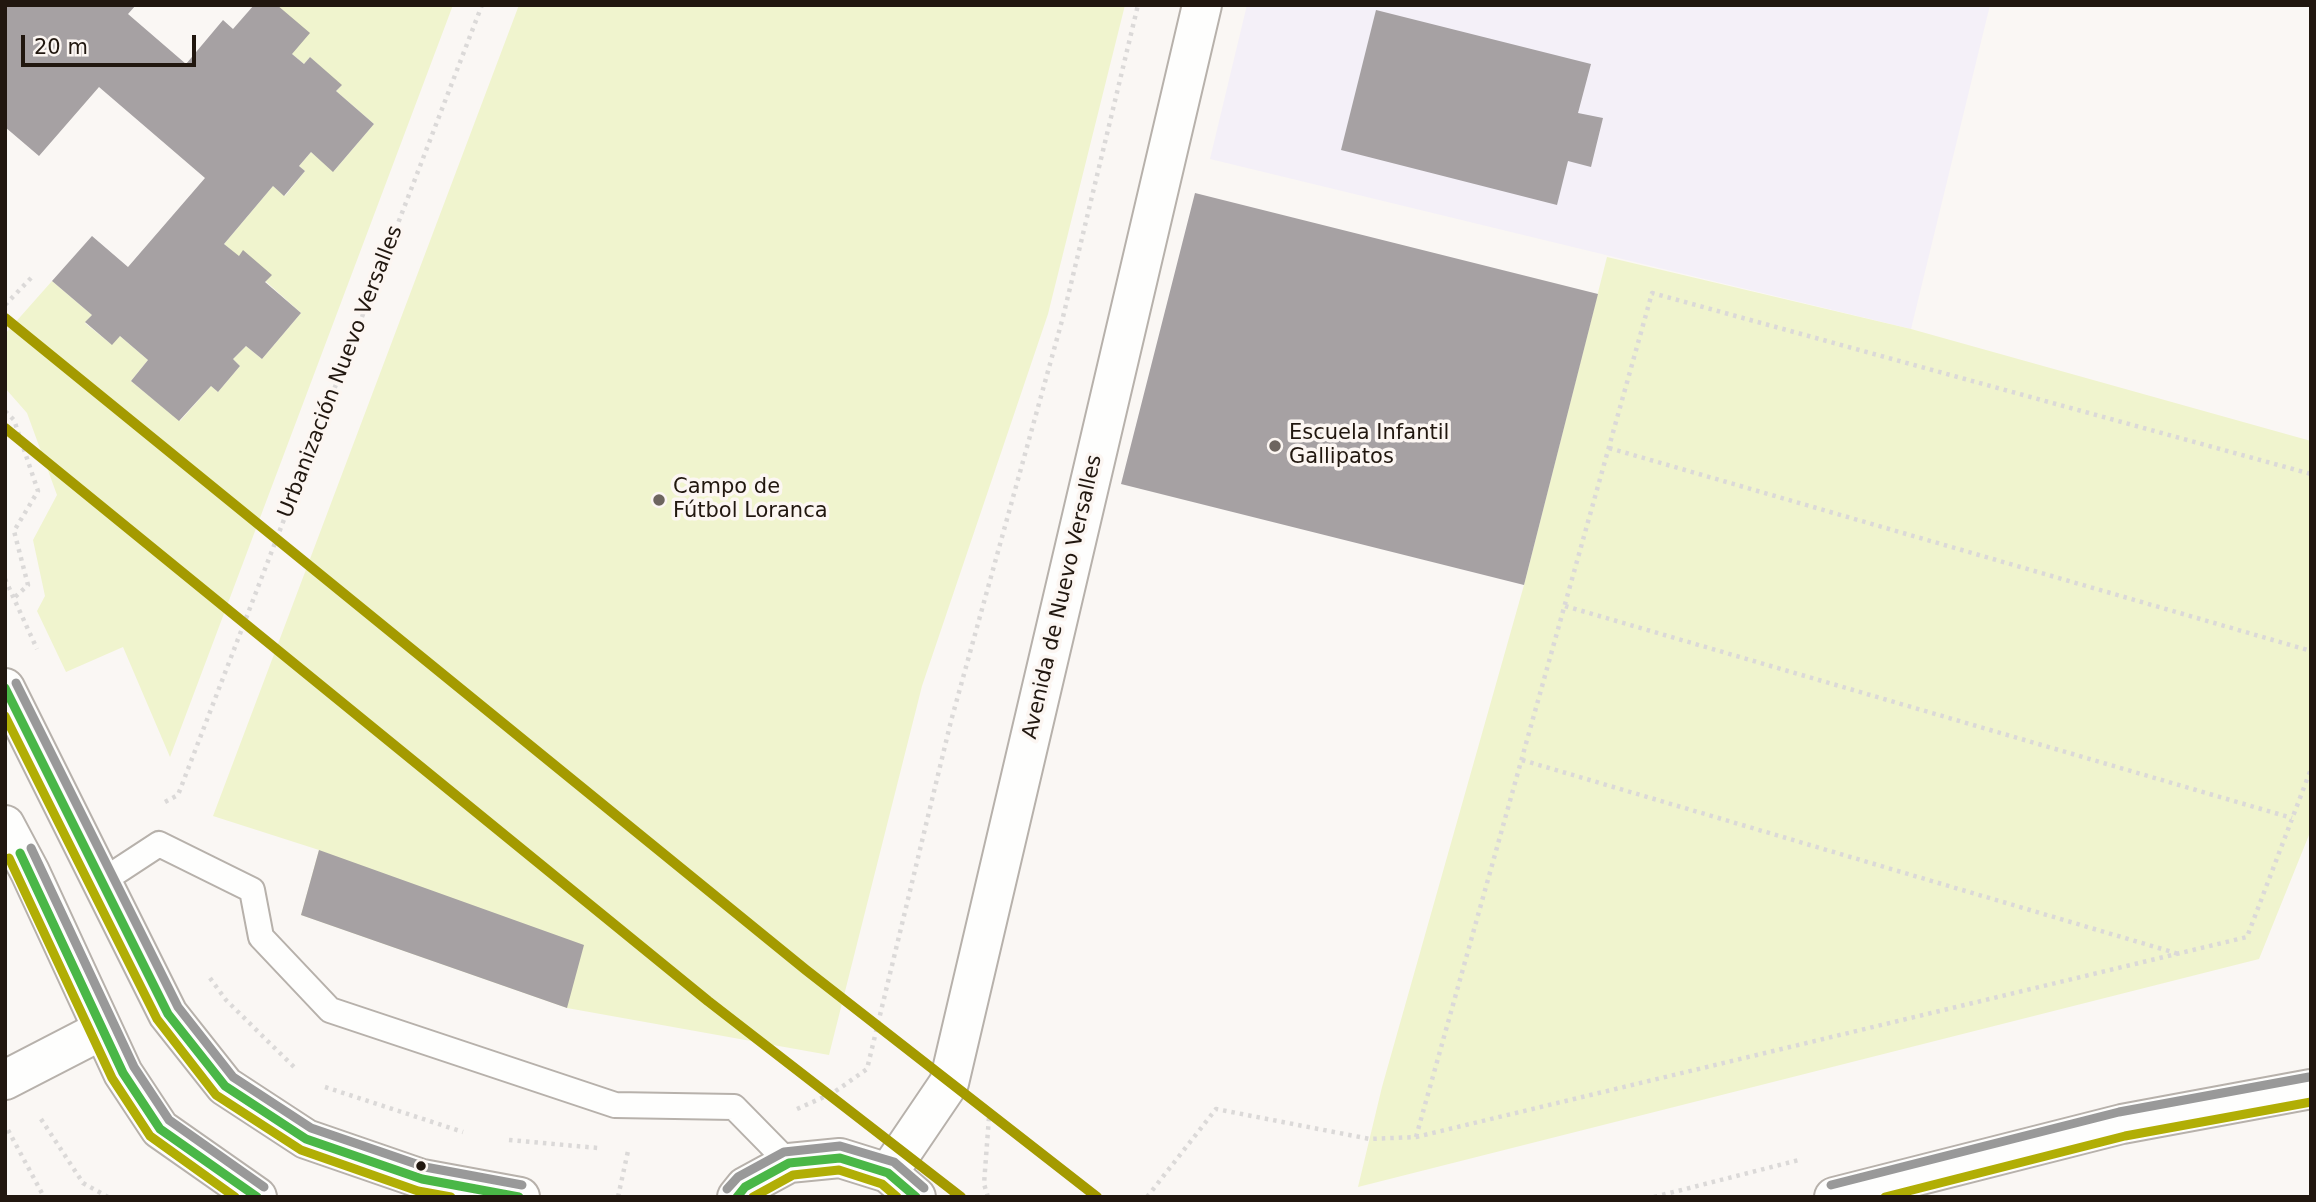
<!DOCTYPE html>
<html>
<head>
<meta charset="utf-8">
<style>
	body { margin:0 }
	#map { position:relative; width:2316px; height:1202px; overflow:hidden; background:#faf7f4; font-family:"DejaVu Sans",sans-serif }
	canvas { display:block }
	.frame { position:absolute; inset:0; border:7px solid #21170f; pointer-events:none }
	.scale { position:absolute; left:21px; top:35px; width:175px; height:32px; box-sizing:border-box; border:4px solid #21170f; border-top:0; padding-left:9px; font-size:21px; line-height:24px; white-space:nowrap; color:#21170f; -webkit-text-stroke:5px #fcf6f2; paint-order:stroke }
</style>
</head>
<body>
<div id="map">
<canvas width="2316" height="1202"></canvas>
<div class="frame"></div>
<div class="scale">20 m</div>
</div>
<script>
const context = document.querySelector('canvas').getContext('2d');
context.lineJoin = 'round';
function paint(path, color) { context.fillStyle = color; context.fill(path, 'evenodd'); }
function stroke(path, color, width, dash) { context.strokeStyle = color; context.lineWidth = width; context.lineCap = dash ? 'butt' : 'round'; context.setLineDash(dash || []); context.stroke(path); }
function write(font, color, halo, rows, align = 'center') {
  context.font = font + ' "DejaVu Sans",sans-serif'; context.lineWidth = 7; context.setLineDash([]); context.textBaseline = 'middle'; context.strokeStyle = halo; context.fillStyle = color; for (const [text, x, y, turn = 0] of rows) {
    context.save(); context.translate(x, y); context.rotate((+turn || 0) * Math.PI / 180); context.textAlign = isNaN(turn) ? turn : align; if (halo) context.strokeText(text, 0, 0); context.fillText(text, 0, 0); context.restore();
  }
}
paint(new Path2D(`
	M1247,5H1990L1911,329L1210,159Z`), '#f4f0f8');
paint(new Path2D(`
	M277,5H453L170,757L123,647L66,672L37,611L45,596L33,540L57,495L27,413L5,388V334L52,281L92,315L85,323L111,344L120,336L148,360L131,381L180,421L211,386L218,392L240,366L233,359L246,346L262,359L301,313L224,244L273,186L285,196L305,171L299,166L311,152L334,171L374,124L336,91L341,86L310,57L304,64L292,54Z
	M519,5H1125L1048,314L922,686L829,1055L567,1008L301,915L319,850L213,816Z
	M1607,257L1911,329L2311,441V830L2259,959L1358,1187L1382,1087L1524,585Z`), '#f0f4ce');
paint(new Path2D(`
	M5,5H136L128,14L186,64L223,20L233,29L254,5H277L310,33L292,54L304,64L310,57L342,85L336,91L374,124L333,172L311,152L299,166L305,171L284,196L273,186L224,244L239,256L243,250L272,275L265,282L301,313L262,359L246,346L233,359L240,366L218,392L211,386L179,421L131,381L148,360L120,336L112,345L85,322L92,315L52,281L92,236L128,267L205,178L99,87L39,156L5,127Z
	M1376,10L1591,64L1578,113L1603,118L1591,167L1568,161L1557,205L1341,150Z
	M1195,193L1598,294L1524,585L1121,484Z
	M319,850L584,945L567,1008L301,915Z`), '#a6a1a3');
const service = new Path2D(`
	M101,882L159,844L252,890L261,937L330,1010L615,1105L734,1107L789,1163`);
const minor = new Path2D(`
	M5,1080L102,1030
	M888,1173L949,1083L1202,5`);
const secondary = new Path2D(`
	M5,688L168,1014L225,1086L306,1139L422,1179L520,1197
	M5,825L30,872L123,1073L160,1129L257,1197
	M737,1197L745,1187L789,1163L840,1158L888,1173L916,1197
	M1834,1197L2122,1124L2311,1089`);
stroke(service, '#b7b1ab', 28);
stroke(minor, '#b7b1ab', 42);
stroke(secondary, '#b7b1ab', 42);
stroke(new Path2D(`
	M5,305L33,276
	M5,411L14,420L38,491L14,531L28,585L14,598
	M1609,448L2311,651
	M5,579L37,649
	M1565,606L2292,818
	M1522,760L2179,954
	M165,802L178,795L482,5
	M210,978L226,1000L295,1068
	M325,1087L463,1132
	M797,1109L833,1093L867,1069L951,721L1063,317L1138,5
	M41,1119L83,1183L108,1197
	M8,1130L44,1197
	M1416,1137L1652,293L2311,474
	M509,1140L598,1148
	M618,1197L628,1151
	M988,1197L984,1184L989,1117
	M1147,1197L1216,1109L1370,1139L1416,1137L2247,937L2311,769
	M1654,1197L1799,1160`), '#dbd9d8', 4.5, [3.5, 5]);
stroke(service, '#fefefd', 24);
stroke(minor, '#fefefd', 38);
stroke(secondary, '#fefefd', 38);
stroke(new Path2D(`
	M5,688L168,1014L225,1086L306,1139L422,1179L519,1197
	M20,853L123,1073L160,1129L257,1197
	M737,1197L745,1187L789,1163L840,1158L888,1173L916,1197`), '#4ab747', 9);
stroke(new Path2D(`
	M5,716L157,1019L216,1095L301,1150L418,1191L451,1197
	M9,858L112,1078L150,1136L235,1197
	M753,1197L793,1175L839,1170L882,1184L897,1197
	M1885,1197L2125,1136L2311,1102`), '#b1ae05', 9);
stroke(new Path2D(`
	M16,683L178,1007L233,1077L311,1128L425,1167L522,1185
	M31,848L134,1067L169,1120L264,1187
	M1831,1185L2119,1112L2309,1077
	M727,1189L738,1177L784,1152L840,1146L894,1162L924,1188`), '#999', 9);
stroke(new Path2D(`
	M5,318L806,970L1097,1197
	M5,428L708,1001L961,1197`), '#a49a00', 10);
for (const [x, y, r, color] of [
	[1275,446,7,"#6d655f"],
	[659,500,7,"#6d655f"],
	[421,1166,6,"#21170f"]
]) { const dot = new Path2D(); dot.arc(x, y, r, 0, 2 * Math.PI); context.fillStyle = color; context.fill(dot); stroke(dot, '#fcf6f2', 2.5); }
write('21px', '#21170f', '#fcf6f2', [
	["Urbanización Nuevo Versalles",341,372,-69],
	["Avenida de Nuevo Versalles",1063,597,-77]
]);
write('21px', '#21170f', '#fcf6f2', [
	["Escuela Infantil",1289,434],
	["Gallipatos",1289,458],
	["Campo de",673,488],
	["Fútbol Loranca",673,512]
], 'left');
</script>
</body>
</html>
